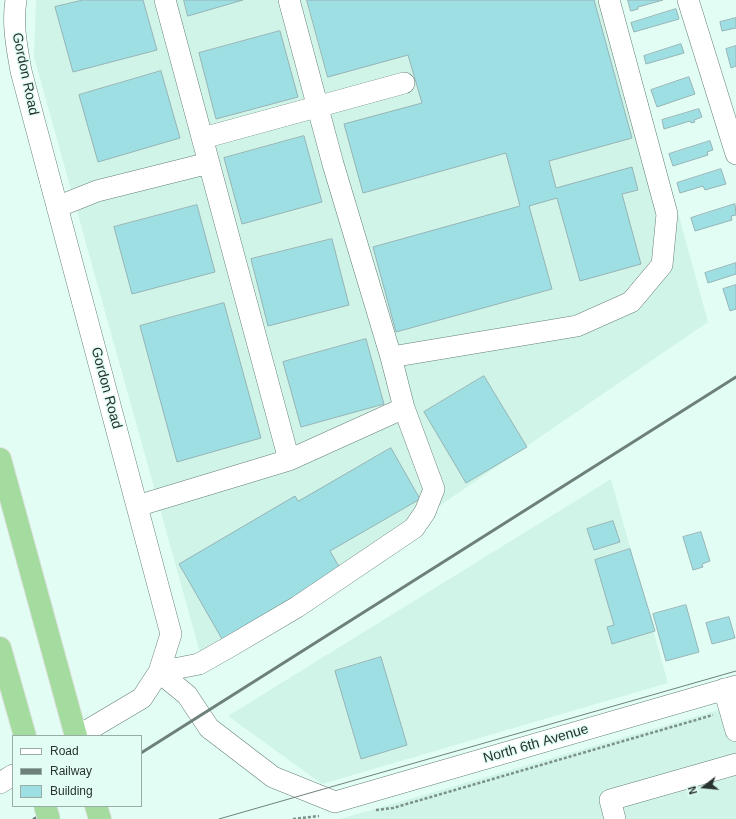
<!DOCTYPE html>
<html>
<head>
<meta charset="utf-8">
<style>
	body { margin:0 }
	#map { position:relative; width:736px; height:819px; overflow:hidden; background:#e2fef4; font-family:Arial,sans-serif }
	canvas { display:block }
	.legend { position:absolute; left:12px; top:735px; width:130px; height:72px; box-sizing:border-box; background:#e2fef4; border:1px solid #98ada5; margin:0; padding:5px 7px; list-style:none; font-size:12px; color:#28332f }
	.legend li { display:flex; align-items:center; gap:8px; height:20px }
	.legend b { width:20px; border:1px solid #98ada5 }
	.north { position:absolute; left:684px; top:767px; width:40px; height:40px; -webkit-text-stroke:3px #e2fef4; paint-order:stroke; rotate:254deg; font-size:11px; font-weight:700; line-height:16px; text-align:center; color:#28332f }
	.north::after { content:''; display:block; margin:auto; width:14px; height:18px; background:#28332f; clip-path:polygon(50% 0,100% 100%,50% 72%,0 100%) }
</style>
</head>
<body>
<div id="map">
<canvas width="736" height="819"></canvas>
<ul class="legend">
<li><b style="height:5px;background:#fff"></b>Road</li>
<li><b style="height:5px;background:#6e807a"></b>Railway</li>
<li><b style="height:11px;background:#9edfe4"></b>Building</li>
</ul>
<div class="north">N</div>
</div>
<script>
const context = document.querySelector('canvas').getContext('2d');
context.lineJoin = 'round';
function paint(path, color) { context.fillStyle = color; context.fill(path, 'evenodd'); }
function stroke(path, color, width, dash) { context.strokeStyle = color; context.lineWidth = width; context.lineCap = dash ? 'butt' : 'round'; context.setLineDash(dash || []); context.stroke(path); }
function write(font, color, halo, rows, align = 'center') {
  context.font = font + ' Arial,sans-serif'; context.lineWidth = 3; context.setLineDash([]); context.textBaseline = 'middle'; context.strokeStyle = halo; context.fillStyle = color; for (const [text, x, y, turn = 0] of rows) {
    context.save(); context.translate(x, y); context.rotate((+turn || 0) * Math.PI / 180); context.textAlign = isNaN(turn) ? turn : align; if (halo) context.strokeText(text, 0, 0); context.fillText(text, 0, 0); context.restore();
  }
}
paint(new Path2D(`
	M36,0H620L708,322L204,667L34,57Z
	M611,479L668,683L322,784L228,716Z
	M736,705V819H340Z`), '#d0f5e8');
const building = new Path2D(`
	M83,0H143L157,50L73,72L55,7Z
	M184,0H243L188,16Z
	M307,0H594L632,138L549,161L556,188L632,167L638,190L622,194L641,264L580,281L557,198L529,206L552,289L396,332L373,247L520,206L506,153L363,193L344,124L422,103L408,55L328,77Z
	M628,0H663L638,7V9L631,11Z
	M676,9L679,19L634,32L631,23Z
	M736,18V28L722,31L720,22Z
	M280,31L298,97L216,119L199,53Z
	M681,44L684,53L646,64L644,56Z
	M736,46V66L731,68L726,49Z
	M161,71L180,138L98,162L79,95Z
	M689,77L695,94L657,107L651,90Z
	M699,109L702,117L694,120L695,122L691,123L690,121L664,129L662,120Z
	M304,136L322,202L242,224L224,158Z
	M710,141L713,150L707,152L708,155L673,166L669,154Z
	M721,169L726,184L705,190L703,186L680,193L677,183Z
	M735,204L736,215L731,216L732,220L695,231L691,218Z
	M197,205L215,272L132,294L114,227Z
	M332,239L349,305L268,326L251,259Z
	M736,263V274L708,283L705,273Z
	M736,285V309L730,311L723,289Z
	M224,303L261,438L177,462L140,326Z
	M366,339L384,404L301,427L283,362Z
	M484,376L527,447L466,483L424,412Z
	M391,448L420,499L330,551L341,570L222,639L179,564L295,496L298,501Z
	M613,521L620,542L594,550L587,529Z
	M701,532L710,561L702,564L703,567L693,570L683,537Z
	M630,549L655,631L612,644L607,627L614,625L595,560Z
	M686,605L699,652L666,661L653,614Z
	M729,617L735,638L712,644L706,623Z
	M381,657L407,745L361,759L335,671Z`);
paint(building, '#9edfe4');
stroke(building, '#97b4b6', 1);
const minor = new Path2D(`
	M16,0C12,24 17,48 21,71L171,634L159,672L142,698L78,736
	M165,0L289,460L404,408L391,357
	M289,0L333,164L391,357L577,326L631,302L662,265L667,214L609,0
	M688,0L736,154
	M203,138L404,83
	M57,207L97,191L209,163
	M137,506L289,460
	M159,672L187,695L209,728L273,777L335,802L736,686
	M159,672L199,664L229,647L297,607L414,528L425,512L434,489L404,408
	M724,689L736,731
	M0,783L13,775
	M615,819L610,800L736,764`);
const highway = new Path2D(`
	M0,459L76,736
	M0,648L25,736
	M96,806L100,819`);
stroke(minor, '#667f77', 22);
stroke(highway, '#e1e2e2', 24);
stroke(new Path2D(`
	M376,810L393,808L713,715
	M293,819L319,816`), '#7c8f88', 2.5, [3, 2]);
stroke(minor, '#fff', 21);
stroke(highway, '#a4dc9f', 22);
stroke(new Path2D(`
	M219,819L736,671`), '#6e807a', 1);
stroke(new Path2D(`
	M141,753L736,377
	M34,819L55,806`), '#6e807a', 3);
const highwayBridge = new Path2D(`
	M45,806L49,819`);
stroke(highwayBridge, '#e1e2e2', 24, []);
stroke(highwayBridge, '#a4dc9f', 22);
write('14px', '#28332f', '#e2fef4', [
	["Gordon Road",25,74,78],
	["Gordon Road",106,388,75],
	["North 6th Avenue",536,744,-16]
]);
</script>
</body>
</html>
